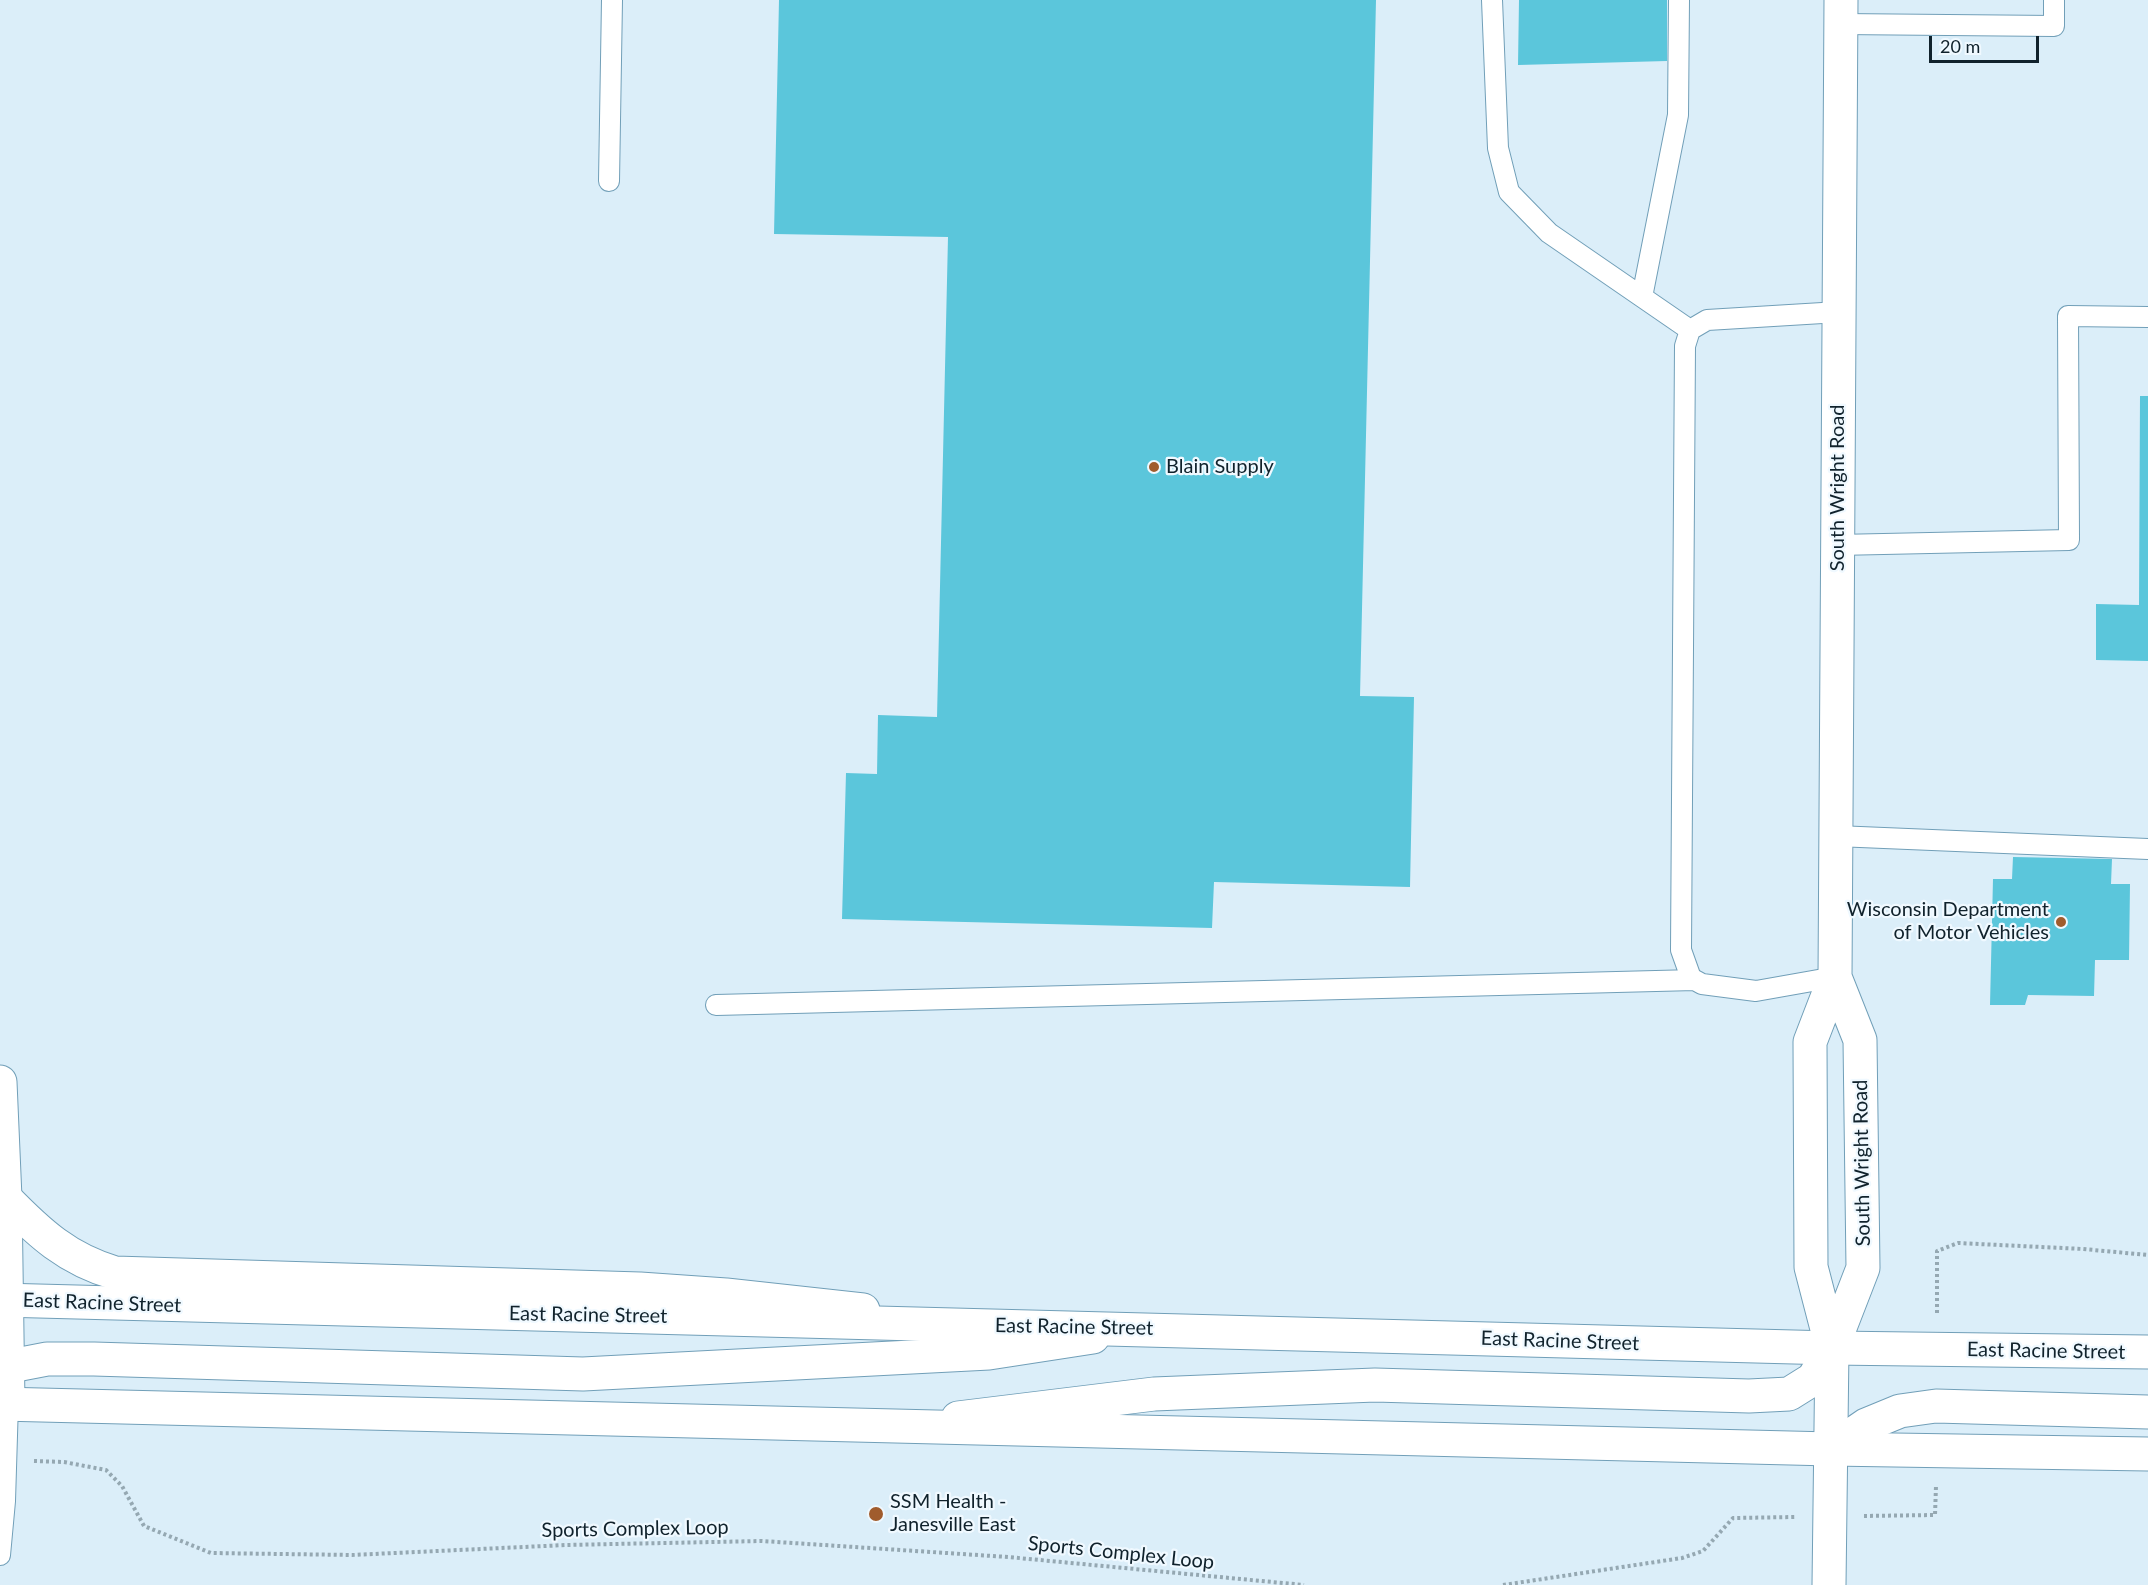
<!DOCTYPE html>
<html>
<head>
<meta charset="utf-8">
<style>
	body { margin:0 }
	#map { position:relative; width:2148px; height:1585px; overflow:hidden; background:#dbeef9; font-family:Lato,sans-serif }
	canvas { display:block }
	.scale { position:absolute; left:1929px; top:36px; width:110px; height:27px; box-sizing:border-box; border:3px solid #10222c; border-top:0; padding-left:8px; font-size:18px; line-height:21px; white-space:nowrap; color:#10222c; -webkit-text-stroke:4px #f0f9ff; paint-order:stroke }
</style>
</head>
<body>
<div id="map">
<canvas width="2148" height="1585"></canvas>
<div class="scale">20 m</div>
</div>
<script>
const context = document.querySelector('canvas').getContext('2d');
context.lineJoin = 'round';
function paint(path, color) { context.fillStyle = color; context.fill(path, 'evenodd'); }
function stroke(path, color, width, dash) { context.strokeStyle = color; context.lineWidth = width; context.lineCap = dash ? 'butt' : 'round'; context.setLineDash(dash || []); context.stroke(path); }
function write(font, color, halo, rows, align = 'center') {
  context.font = font + ' Lato,sans-serif'; context.lineWidth = 4.5; context.setLineDash([]); context.textBaseline = 'middle'; context.strokeStyle = halo; context.fillStyle = color; for (const [text, x, y, turn = 0] of rows) {
    context.save(); context.translate(x, y); context.rotate((+turn || 0) * Math.PI / 180); context.textAlign = isNaN(turn) ? turn : align; if (halo) context.strokeText(text, 0, 0); context.fillText(text, 0, 0); context.restore();
  }
}
paint(new Path2D(`
	M779,0H1376L1360,696L1414,697L1410,887L1214,882L1212,928L842,919L846,773L877,774L878,715L937,717L948,237L774,234Z
	M1519,0H1667V61L1518,65Z
	M2140,396H2148V661L2096,660V604L2139,605Z
	M2013,857L2112,859L2111,884H2130L2129,960H2095L2094,996L2028,995L2025,1005H1990L1993,879H2012Z`), '#5bc6db');
const lane = new Path2D(`
	M1492,0L1498,148L1509,192L1549,233L1690,330
	M1841,24L2054,26V0
	M609,181L612,0
	M1642,297L1678,115L1679,0
	M1837,545L2069,540L2068,316L2148,317
	M1836,836L2148,849
	M1835,977L1756,991L1702,984L1691,978L1681,950L1685,346L1690,330L1707,320L1839,312
	M716,1005L1695,980
	M0,1555L5,1501L8,1403`);
const street = new Path2D(`
	M0,1082L5,1198L8,1403`);
const secondary = new Path2D(`
	M1832,1348L1863,1268L1860,1040L1835,977
	M1829,1585L1832,1348L1811,1267L1810,1042L1835,977L1841,0`);
const primary = new Path2D(`
	M5,1198C39,1233 67,1259 115,1273L640,1289L726,1295L863,1310
	M0,1368L47,1359H94L583,1374L989,1353L1093,1337
	M958,1418L1154,1394L1375,1385L1749,1396L1789,1394L1813,1379L1832,1348
	M1831,1449L1866,1425L1900,1411L1936,1406L2148,1412`);
const highway = new Path2D(`
	M0,1300L1832,1348L2148,1352
	M0,1404L1831,1449L2148,1454`);
stroke(lane, '#719fb8', 22);
stroke(street, '#719fb8', 35);
stroke(secondary, '#719fb8', 35);
stroke(primary, '#719fb8', 35);
stroke(highway, '#719fb8', 35);
stroke(new Path2D(`
	M1937,1313V1251L1958,1243L2083,1249L2148,1255
	M34,1461L64,1462L106,1470L122,1486L144,1526L211,1553L352,1555L566,1545L762,1541L1008,1557L1304,1585
	M1864,1516L1935,1515L1936,1486
	M1503,1585L1682,1558L1703,1551L1733,1518L1796,1517`), '#95a8b2', 4, [3, 3]);
stroke(lane, '#fff', 20);
stroke(street, '#fff', 33);
stroke(secondary, '#fff', 33);
stroke(primary, '#fff', 33);
stroke(highway, '#fff', 33);
for (const [x, y, r, color] of [
	[1154,467,6,"#a05c2d"],
	[2061,922,6,"#a05c2d"],
	[876,1514,8,"#a05c2d"]
]) { const dot = new Path2D(); dot.arc(x, y, r, 0, 2 * Math.PI); context.fillStyle = color; context.fill(dot); stroke(dot, '#f0f9ff', 2); }
write('20px', '#10222c', '#f0f9ff', [
	["Blain Supply",1166,467],
	["Wisconsin Department",2049,910,"right"],
	["of Motor Vehicles",2049,933,"right"],
	["SSM Health -",890,1502],
	["Janesville East",890,1525]
], 'left');
write('20px', '#10222c', '#f0f9ff', [
	["South Wright Road",1838,488,-90],
	["South Wright Road",1862,1163,-91],
	["East Racine Street",102,1303,2],
	["East Racine Street",588,1315,1],
	["East Racine Street",1074,1327,1],
	["East Racine Street",1560,1341,2],
	["East Racine Street",2046,1351,1],
	["Sports Complex Loop",635,1529,-1],
	["Sports Complex Loop",1121,1553,6]
]);
</script>
</body>
</html>
